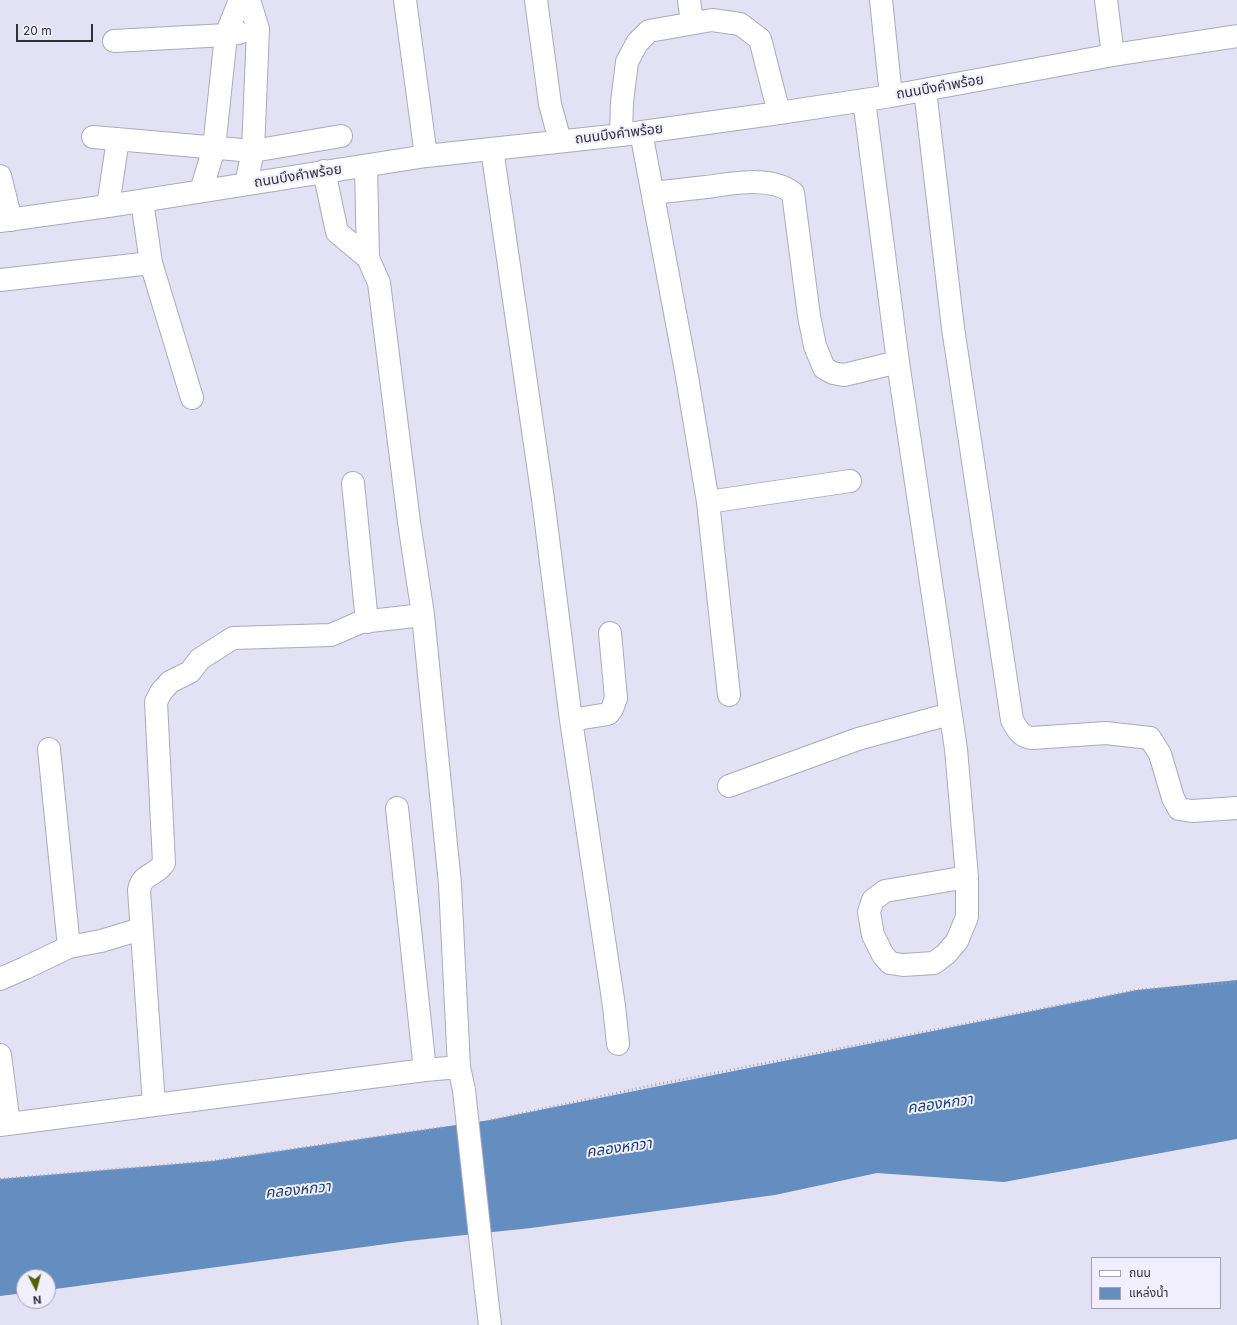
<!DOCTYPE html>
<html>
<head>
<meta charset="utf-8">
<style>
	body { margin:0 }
	#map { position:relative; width:1237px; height:1325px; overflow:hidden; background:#e3e1f4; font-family:Inter,"Noto Sans Thai",sans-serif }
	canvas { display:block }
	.legend { position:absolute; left:1091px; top:1257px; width:130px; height:52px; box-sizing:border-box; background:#f1eefe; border:1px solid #a5a2af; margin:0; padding:5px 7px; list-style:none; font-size:12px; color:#323139 }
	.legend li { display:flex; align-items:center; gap:8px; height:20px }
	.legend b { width:20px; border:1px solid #a5a2af }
	.north { position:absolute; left:16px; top:1269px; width:40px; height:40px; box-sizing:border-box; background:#f1eefe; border:1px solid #a5a2af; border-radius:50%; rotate:174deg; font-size:11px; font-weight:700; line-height:16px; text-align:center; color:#323139 }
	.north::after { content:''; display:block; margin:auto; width:14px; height:18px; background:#526206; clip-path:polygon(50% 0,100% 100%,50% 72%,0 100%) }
	.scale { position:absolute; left:16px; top:24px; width:77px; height:18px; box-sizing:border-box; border:2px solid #323139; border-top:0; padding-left:5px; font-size:12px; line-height:14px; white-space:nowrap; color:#323139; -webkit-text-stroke:3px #f1eefe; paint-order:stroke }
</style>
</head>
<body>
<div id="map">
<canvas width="1237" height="1325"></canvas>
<ul class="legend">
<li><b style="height:5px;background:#fff"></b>ถนน</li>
<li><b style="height:11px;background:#648ebf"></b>แหล่งน้ำ</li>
</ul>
<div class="north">N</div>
<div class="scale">20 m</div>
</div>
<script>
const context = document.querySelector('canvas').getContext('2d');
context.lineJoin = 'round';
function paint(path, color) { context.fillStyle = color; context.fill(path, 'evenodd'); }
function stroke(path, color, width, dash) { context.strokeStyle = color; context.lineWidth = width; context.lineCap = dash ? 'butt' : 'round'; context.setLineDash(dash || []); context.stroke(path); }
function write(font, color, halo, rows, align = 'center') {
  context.font = font + ' Inter,"Noto Sans Thai",sans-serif'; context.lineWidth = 4; context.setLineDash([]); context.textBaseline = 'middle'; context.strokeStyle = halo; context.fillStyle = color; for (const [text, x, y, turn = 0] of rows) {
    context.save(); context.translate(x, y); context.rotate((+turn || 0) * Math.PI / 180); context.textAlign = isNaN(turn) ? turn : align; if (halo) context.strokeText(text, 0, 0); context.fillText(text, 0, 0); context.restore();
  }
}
paint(new Path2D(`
	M1237,980V1139L1004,1182L877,1173L775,1195L531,1228L408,1241L48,1290V1277H24V1293L0,1296V1179L212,1161L490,1120L1137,990Z`), '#648ebf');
const minor = new Path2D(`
	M405,0L426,156
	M536,0L550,104L560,141
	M689,0L692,23
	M881,0L891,96
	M1106,0L1113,55
	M114,41L226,35L239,33
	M925,90L953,328L1012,720C1017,729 1021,737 1032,738L1106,733L1150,738L1160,754L1173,798L1179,809L1192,811L1237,808
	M864,100L898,362L956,749L967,877V917L957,941L946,954L934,963L903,965L890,963L883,955L873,935L869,912L873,900L885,891L967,877
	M641,132L686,371L708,502L729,695
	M621,135L622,102L627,62L637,43L649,31L712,20L740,24L760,39L779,113
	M93,137L253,151L341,136
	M492,149L543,499L571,720L614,1006L618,1044
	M366,166L368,258L379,283L409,522L423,615L450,884L459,1067L464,1090
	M324,171L337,232L368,258
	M0,176L11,220
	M246,184L253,151L258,29L249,0
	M201,191L214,148L226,35L240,0
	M653,193C671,191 688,189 706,187C731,184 771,175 793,193L809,316L815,346L824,368L833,373L844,375L898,362
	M142,201L151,263L192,398
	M108,206L118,139
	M0,221L108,206L426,156L621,135L779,113L891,96L1113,55L1237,36
	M0,280L151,263
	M353,483L367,622
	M708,502L850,481
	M571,720L608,714L612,709L616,698L610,633
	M49,749L69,947
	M729,786L858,739L950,714
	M397,808L425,1070
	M0,979L25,968L69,947L101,941L141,929
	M0,1055L9,1124
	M154,1105L139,890C142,873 155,877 164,863L156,702L161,692L170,682L190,672L200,659L233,638L331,635L361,622L423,615
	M0,1125L425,1070L459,1067
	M486,1291L490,1325`);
stroke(minor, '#aca9bc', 24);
stroke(new Path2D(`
	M491,1120L644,1087L1137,990L1237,982
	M0,1179L212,1161L444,1127`), '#a19fae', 2.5, [1, 3]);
stroke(minor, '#fff', 22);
const minorBridge = new Path2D(`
	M464,1090L486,1291`);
stroke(minorBridge, '#aca9bc', 24, []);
stroke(minorBridge, '#fff', 22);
write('14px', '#323139', '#f1eefe', [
	["ถนนบึงคำพร้อย",940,87,-10],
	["ถนนบึงคำพร้อย",619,134,-7],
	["ถนนบึงคำพร้อย",298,176,-9]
]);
write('italic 15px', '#154270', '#f1eefe', [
	["คลองหกวา",940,1104,-8],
	["คลองหกวา",619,1148,-8],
	["คลองหกวา",298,1190,-6]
]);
</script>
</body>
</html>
